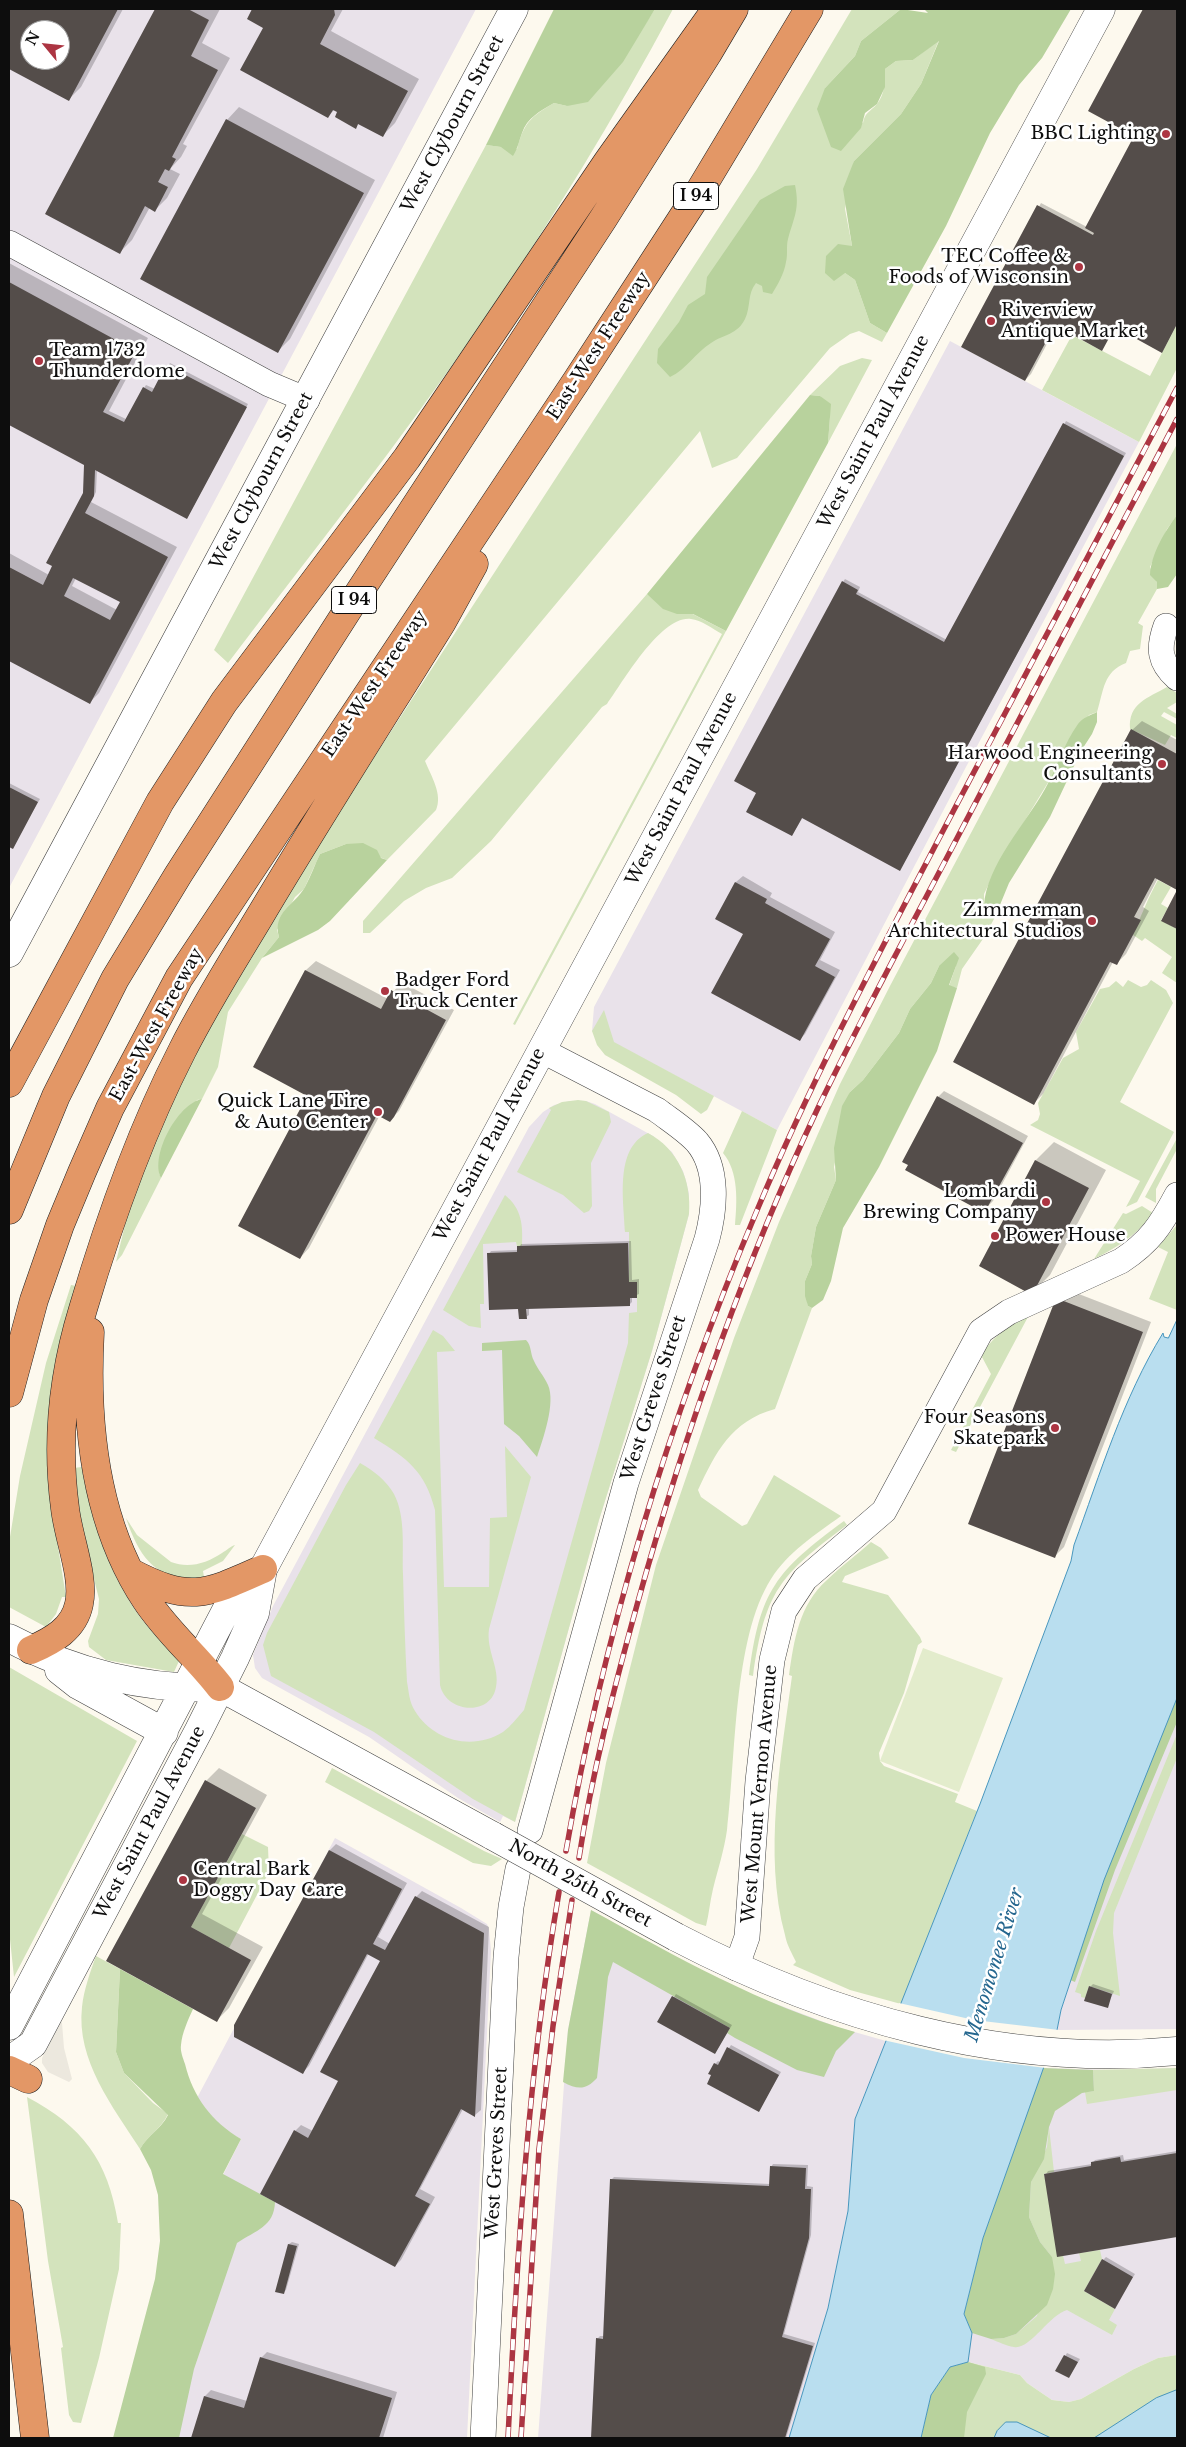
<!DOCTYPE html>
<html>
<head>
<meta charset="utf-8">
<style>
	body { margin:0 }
	#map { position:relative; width:1186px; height:2447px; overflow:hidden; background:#fdf9ee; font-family:"Libre Baskerville",serif }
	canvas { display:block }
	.frame { position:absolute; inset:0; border:10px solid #0d0d0d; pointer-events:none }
	.north { position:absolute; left:20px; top:20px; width:50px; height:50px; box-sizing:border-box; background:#fff; border:1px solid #9e9e9e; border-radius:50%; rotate:298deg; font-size:14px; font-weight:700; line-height:20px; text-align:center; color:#0d0d0d }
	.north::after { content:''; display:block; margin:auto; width:18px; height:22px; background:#ac3542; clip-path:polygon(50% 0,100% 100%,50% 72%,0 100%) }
</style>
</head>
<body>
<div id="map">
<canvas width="1186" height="2447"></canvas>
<div class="frame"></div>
<div class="north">N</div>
</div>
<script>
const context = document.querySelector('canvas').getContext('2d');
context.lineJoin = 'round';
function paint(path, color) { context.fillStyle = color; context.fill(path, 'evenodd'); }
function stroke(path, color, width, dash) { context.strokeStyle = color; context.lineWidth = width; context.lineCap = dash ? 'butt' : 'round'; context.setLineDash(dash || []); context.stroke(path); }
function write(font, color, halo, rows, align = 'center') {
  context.font = font + ' "Libre Baskerville",serif'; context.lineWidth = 5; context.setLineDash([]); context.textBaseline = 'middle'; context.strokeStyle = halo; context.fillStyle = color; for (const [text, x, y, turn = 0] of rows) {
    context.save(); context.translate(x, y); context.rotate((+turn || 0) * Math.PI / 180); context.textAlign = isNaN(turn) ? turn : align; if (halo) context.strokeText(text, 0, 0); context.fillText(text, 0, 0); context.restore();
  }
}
paint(new Path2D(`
	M9,9H476L9,888ZM30,30H60V60H30Z
	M950,341L1139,442L967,765L777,1130L592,1031L594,1007Z
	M570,1101H586L595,1104L653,1136L672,1152L683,1171L686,1181L689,1194V1214L652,1351L599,1520L515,1822L503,1816L500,1822L458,1798L369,1737L262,1678L255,1668L253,1655L273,1606L529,1127L543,1112L554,1105Z
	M1177,1698V2029L1057,2030L1061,2010L1104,1880Z
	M335,1838L461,1908L487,1924L489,1929L491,1951L467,2438H166L222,2177L241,2139L222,2129L197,2098Z
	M591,1910L692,1966L750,1994L837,2027L886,2041L855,2119L848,2211L828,2308L789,2438H538L568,2030Z
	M1043,2068L1113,2070L1177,2068V2355L1158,2358L1134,2369L1081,2399L1069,2402L1052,2400L1027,2383L1020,2375L968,2362L983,2238Z`), '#e9e2ea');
paint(new Path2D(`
	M655,9H673C615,117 550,224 480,325C401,441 313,551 228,663L214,650L486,145L517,149C524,123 530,117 554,103L567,106L642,29Z
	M852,9H901L861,41L855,56L825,88L863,123C865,112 870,112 877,104C885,94 885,81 885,69L896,61L913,60L939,40L921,84L901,114L854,161L845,209L852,246L845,273L855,280L870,323L887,333L882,342L859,331L850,334L830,348L737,458L712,468L700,431L425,761C431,776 443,794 436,810L387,860L346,844L320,854L304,889L295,897L277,930L279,937L262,958L228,1012L218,1067L202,1099L197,1100L159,1173L161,1178L122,1255L116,1262L132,1196L176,1084L291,885L757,169Z
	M1177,324V368L1139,442L1042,390L1072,335L1150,376Z
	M862,358L872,360L828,443L830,416L820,396L810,395L840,366Z
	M1177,444V515L1167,529L1150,567L1157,582V589L1138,623L1143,626L1140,649L1130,651L1126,663C1103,672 1104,690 1097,712L1089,715L998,865L984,894V906L995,917L985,936L962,969L957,988L949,986L956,966H939L931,983L910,1009L899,1033L863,1080L850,1092L834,1167L836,1180L816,1227L811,1256L812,1264L805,1281L808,1306L812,1308L775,1409C731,1421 716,1452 698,1490L701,1497L742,1526L747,1524L774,1475L841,1516C816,1534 788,1552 771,1579C733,1639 736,1759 727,1830C724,1851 718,1869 713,1889C710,1901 709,1914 706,1926L696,1923L587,1863L606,1763L656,1565L734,1338L779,1222L840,1084L891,984Z
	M647,594L663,599L726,631L515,1025L513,1024L722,634C713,629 701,620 691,619C661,615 623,682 607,704L602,707L491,841L452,878L426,888L404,901L370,933H363V921Z
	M1167,687L1177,693V702L1167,708L1177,714V719L1164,712L1161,716L1177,725V738L1171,735L1165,745L1130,729C1128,703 1148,698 1167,687Z
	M1158,880L1171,887L1161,904L1168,908L1161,920L1177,929V983L1162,973L1172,957L1145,938L1142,941L1133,935C1141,916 1148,898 1158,880Z
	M1128,980L1141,987L1147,985L1151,980L1166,990L1173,1003L1120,1102L1174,1132L1137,1202L1126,1207L1140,1181L1030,1125L1038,1120L1040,1114L1038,1103L1063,1058L1079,1049L1076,1032L1100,989L1109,987L1116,981L1123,987Z
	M604,1010L614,1042L714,1096L707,1110L701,1114L676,1095L605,1055L597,1045L592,1031Z
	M578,1100L586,1101L609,1112L611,1122L591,1163L592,1206L589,1211L584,1213L563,1195L517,1172L551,1110L549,1108L562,1102Z
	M742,1111L777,1130L740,1225H735C737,1202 739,1172 723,1153Z
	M648,1133C678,1149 692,1181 689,1214L652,1351L599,1520L515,1822L473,1799L374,1732L271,1676L263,1645L267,1633L346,1485L360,1463C374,1471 386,1480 394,1494C406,1517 402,1549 403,1574C404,1610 405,1646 407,1682C409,1692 409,1702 415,1711C433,1741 473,1751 503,1732C511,1726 517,1718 524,1710L628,1343L629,1313L637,1312V1282H629V1232H625C624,1202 614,1148 648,1133Z
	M1176,1140L1177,1149L1156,1189V1203L1145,1197Z
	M505,1195C522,1209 523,1225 522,1246H517L516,1242L483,1244L484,1304H480L481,1328L469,1326L443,1310Z
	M1142,1206L1153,1213C1137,1235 1118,1247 1094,1259L1123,1213L1126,1214Z
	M1176,1226L1177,1227V1310L1149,1299L1168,1252L1158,1247Z
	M71,1285L77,1286L52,1509L66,1597H62L56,1614L46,1627L9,1607V1543L20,1476L46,1363Z
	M1029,1315L956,1452L951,1450L991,1374L982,1357C988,1338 1013,1324 1029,1315Z
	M433,1330L443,1336L455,1351L437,1352L444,1587H489L490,1518L507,1517L505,1446L531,1477L489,1629C486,1651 500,1668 496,1687C491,1717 446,1713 440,1685L435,1510C425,1471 407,1458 374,1438Z
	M82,1467C91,1521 110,1577 143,1621C154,1635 167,1647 179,1661L174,1672L106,1660L89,1647L88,1641L98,1614L99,1599L83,1536L73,1468Z
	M126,1518L137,1535L171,1562C189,1569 207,1563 222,1553C227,1550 231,1546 235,1545L223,1561L203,1571L204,1577C157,1583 140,1559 126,1518Z
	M844,1521L847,1525C780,1575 765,1591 753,1676L749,1675C760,1590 776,1571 844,1521Z
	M871,1542L881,1548L889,1558L845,1576L842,1582L888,1595L920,1637L922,1642L918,1645L904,1693L879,1753L880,1761L884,1766L958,1794L955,1802L977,1811L901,2004L850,1990L793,1965L796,1962C793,1955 787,1946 785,1935C763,1854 781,1758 792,1676L789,1675C794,1640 799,1605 827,1580C841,1566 857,1555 871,1542Z
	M9,1667L137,1741L14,1977L9,1930Z
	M1177,1734V1758L1114,1913L1113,1933L1120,1996L1089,1986L1085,1998L1081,1997V1994L1075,1992L1096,1931Z
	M332,1768L484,1851L502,1859L491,1866L473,1863L325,1782Z
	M242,1834L268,1847L269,1872L229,1948L191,1927Z
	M96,1956L120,1969L116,2052L124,2073L153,2103L168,2114C161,2129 148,2135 140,2149C113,2107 76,2060 82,2007C84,1989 90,1973 96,1956Z
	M1177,2068V2090L1087,2104L1085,2092L1094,2091L1093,2070Z
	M27,2097C82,2126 108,2160 118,2223H121L119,2269L99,2358L81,2423L73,2422L69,2415L61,2348L63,2347L48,2261Z
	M1049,2127L1054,2172L1044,2174L1065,2264L1081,2261L1079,2253L1100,2250L1102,2259L1084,2291L1115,2309L1109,2320L1117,2325L1112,2335L1067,2310C1049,2315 1030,2350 1014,2347C1006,2346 999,2342 991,2339L1004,2338L1016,2334L1037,2316L1052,2257L1040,2242L1029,2217L1031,2182L1047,2147Z
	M1177,2355V2438H921L968,2362L1020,2375L1027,2383L1052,2400L1069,2402L1081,2399L1134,2369L1158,2358Z`), '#d3e3bc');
paint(new Path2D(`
	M554,9H655L623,62L588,102L567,106L554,103C540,111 527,118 522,133C519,141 518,148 513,156L501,147L486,145Z
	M901,9L928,13L924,9H1071L1042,58L1019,85L990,133L946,226L887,333L870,323L855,280L845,273L834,281L825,273L826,256L838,244L852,246L843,189L854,161L901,114L921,84L939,41L913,60L896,61L885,69V87L877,104L865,113L861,128L841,151L831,147L817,109L825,88L855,56L861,41Z
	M795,185C800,209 794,217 788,239C786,246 788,254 786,262C784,274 778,284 772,294L763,292L762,286L756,283C747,294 751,307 745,319C737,335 724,334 711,343C695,353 687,369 670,377L657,363L658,349L679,322L688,305L705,294L707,277L760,200L785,186Z
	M810,395L820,396L831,404L828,443L726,631L693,614H677L663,609L647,594Z
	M1177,515V574L1168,587L1157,589V582L1150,575C1151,554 1165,531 1177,515Z
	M1097,712V722L1092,734L1081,751L1050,817L1009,883L995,917L984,906C986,866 1026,823 1045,789C1057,768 1064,743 1078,724C1082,718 1091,715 1097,712Z
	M363,843L377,850L381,858L387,860L330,921L318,930L262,958L279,937C272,912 295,905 305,887C311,876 315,864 320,854L346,844Z
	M954,952L959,958L949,985L957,988L937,1051L879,1167L843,1228L831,1281L823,1300L812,1308L808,1306L805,1296V1281L812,1264L811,1256L816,1227L836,1180L834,1148L842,1106L850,1092L863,1080L899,1033L910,1009L931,983L939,966Z
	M202,1099L161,1178C150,1156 177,1104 202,1099Z
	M526,1340C532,1346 530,1354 534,1361C538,1370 544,1376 548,1385C556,1403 543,1439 537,1457L519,1436L504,1424L502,1350L482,1351V1343Z
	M1177,1656V1722L1115,1870L1075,1982L1065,1978Z
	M591,1910C677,1957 761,2005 855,2032L836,2051L824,2077L797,2070L735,2038L727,2033L730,2028L613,1962L608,1977L597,2078C586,2090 578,2090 563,2082L568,2030Z
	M120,1969L193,2009C188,2020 182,2033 181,2045C180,2051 183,2058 185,2064C193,2097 212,2122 241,2139L223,2174L275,2202C274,2227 256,2230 237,2243L194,2369L179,2438H113L155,2279L160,2241L158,2195L151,2170L140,2149C148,2135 161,2129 168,2115L124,2073L116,2052Z
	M1043,2068L1093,2070L1094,2091L1082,2093L1055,2111L1049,2127L1044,2159L1031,2182L1029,2217L1040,2242L1052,2257L1055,2274L1053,2289L1047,2305L1016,2334L1004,2338L991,2339L972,2333L964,2314L983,2238Z
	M968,2362L985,2367L986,2374L967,2412L964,2438H921L931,2395L950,2367Z`), '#b8d29d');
paint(new Path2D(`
	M923,1648L1003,1678L959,1792L880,1761Z`), '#e3eccc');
paint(new Path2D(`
	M60,2021L62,2023L64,2048L72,2079L69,2082L48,2072L42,2063V2058Z`), '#ece8de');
const water = new Path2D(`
	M1177,1320V1698L1104,1880L1061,2010L1057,2030L983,2238L964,2314L972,2333L968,2362L950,2367L931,2395L921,2438H789L828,2308L848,2211L855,2119L980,1804L1071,1561L1074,1545C1100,1474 1123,1398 1163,1333L1164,1337L1168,1338Z
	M1177,2390V2438H1094L1156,2398Z
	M1006,2422H1017L1051,2438H994L997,2431Z`);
paint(water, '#b9deef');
stroke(water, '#4896bd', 1);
paint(new Path2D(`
	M899,2003L974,2020L1059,2030L1046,2068L964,2058L883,2040Z`), '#fdf9ee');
paint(new Path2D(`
	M9,9H123L81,87L68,100L9,68ZM30,30H60V60H30Z
	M156,9H220L202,43L230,58L183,144L187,146L181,157L170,169L180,174L167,198L155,210L150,207L132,240L119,253L46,214Z
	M254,9H343L331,31L419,79L395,123L382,136L359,123L356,127L335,109L328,116L265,27L248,18Z
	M1145,9H1177V324L1164,348L1115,326L1102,349L1057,325L1031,374L1025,380L963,347L1041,203L1087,227L1136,135L1090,111Z
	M239,107L375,180L290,339L278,351L227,120Z
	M9,263L148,338L109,411L126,419L144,388L146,385L155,389L170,363L248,404L187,518L97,470L96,492L91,502L177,547L99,693L90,702L9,659V553L49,575L85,494V464L9,423ZM76,578L122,602L117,610L72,586Z
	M1066,421L1126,453L902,866L803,817L792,835L758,793L843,582L845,579L860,587L858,592L947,640Z
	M1142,721L1177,740V889L1158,878L1143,907L1149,911L1126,954L1116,964L1113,962L1043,1094L1034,1103L1132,730Z
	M9,783L40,799L12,847L9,845Z
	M743,876L772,893L770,897L835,932L820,960L840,970L805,1034L799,1040L745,933L717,918L736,882Z
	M316,961L388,999L401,982L454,1010L399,1111L390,1120L380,1115L309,1248L300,1258L309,1095L255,1067L306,970Z
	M944,1091L1028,1136L993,1201L987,1207L983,1204L979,1208L938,1097Z
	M1054,1142L1106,1170L1050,1275L1032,1293L980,1266L1036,1160Z
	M631,1241L632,1280L639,1279V1294L632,1297V1302L630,1304L529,1307V1315L526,1317L489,1254L491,1251L518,1250L521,1244Z
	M1066,1289L1151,1322L1064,1547L1054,1557L1057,1299Z
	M219,1768L267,1795L202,1914L263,1947L229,2008L217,2020L107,1961L206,1781Z
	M336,1844L407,1883L378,1937L390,1944L416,1897L422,1891L489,1927L481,2110L475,2115L463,2109L420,2189L435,2197L401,2260L395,2266L295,2131L301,2125L313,2131L340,2081L382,1960L369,1953L309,2066L303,2072L330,1850Z
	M1093,1984L1114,1991L1107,2007L1090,1987Z
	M676,1994L732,2025L715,2053L659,2021Z
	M731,2045L781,2072L759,2110L713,2075L715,2064L718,2061L720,2062Z
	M1177,2151V2236L1058,2255L1046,2174L1048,2171L1092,2164L1095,2160L1123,2155L1124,2160Z
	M773,2164L808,2165L807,2186L813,2187L811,2235L784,2334L815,2343L786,2438H593L597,2339L600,2336H605L611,2180L614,2177L770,2184L771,2167Z
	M292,2242L299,2244L286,2290L283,2293L289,2244Z
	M1106,2257L1135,2274L1115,2307L1103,2260Z
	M267,2352L397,2392L383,2438H192L205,2396L211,2390L247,2401L261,2358Z
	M1067,2353L1080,2359L1069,2377L1057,2370Z`), '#0003');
paint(new Path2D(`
	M9,9H118L69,101L9,69ZM30,30H60V60H30Z
	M155,9H188L209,20L191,56L218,70L172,157L176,159L169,171L165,169L158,182L168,187L155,212L145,206L120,254L45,214Z
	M252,9H334L335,15L320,44L408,91L383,137L358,124L356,129L335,117L337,112L333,110L328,118L240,70L263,28L247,19Z
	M1143,9H1177V324L1162,353L1115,327L1102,351L1055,325L1025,381L961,347L1037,205L1093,235L1094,233L1085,228L1134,136L1088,111Z
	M226,119L364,193L278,353L140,279Z
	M9,282L136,351L103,412L124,422L143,387L152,392L166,365L247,407L187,519L95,470L94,496L85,513L168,557L90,704L9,661V567L43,585L52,566L46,563L83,493L84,465L9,425ZM73,578L120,602L110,620L64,596Z
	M1063,423L1124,456L900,871L802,818L792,836L746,812L756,793L734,781L842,581L858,590L856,594L944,642Z
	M1131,729L1177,754V929L1161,921L1177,890L1155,878L1134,917L1141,920L1117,965L1110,962L1034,1105L953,1062Z
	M9,787L38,802L13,849L9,847Z
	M735,882L767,899L765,903L830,939L815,966L835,977L800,1041L711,993L743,934L715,919Z
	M305,970L381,1009L391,990L446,1020L394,1117L390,1122L377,1115L300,1259L238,1226L307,1096L253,1067Z
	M937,1096L1023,1143L987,1208L981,1205L979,1210L905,1170L908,1165L902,1162Z
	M1035,1160L1089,1188L1032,1295L979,1266Z
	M628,1243L629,1282H637V1298H630V1306L526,1309L527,1319H519L518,1309L489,1310L487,1253L517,1252V1246Z
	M1056,1298L1143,1332L1055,1558L968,1524Z
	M205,1780L256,1808L191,1927L251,1960L217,2022L106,1961Z
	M329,1850L402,1889L373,1944L385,1950L415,1896L484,1933L475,2117L461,2109L415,2196L430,2204L395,2267L260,2194L294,2130L308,2138L338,2081L320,2072L380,1961L367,1954L303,2074L234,2037V2025Z
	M1089,1986L1112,1994L1108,2008L1084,2001Z
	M672,1996L730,2028L715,2054L657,2022Z
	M727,2047L779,2075L759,2112L707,2084L711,2075L708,2074L714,2063L718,2065Z
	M1177,2153V2237L1057,2257L1044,2174L1091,2166V2162L1120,2157L1121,2162Z
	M770,2166L806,2168L805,2189H811L809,2238L782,2337L813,2346L785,2438H591L596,2338L603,2339L610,2179L769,2186Z
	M288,2244L297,2246L284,2294L275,2292Z
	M1102,2259L1133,2277L1115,2309L1084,2291Z
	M1064,2355L1078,2362L1069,2378L1055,2371Z
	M260,2357L392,2398L379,2438H191L204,2396L244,2408Z`), '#544d4a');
const minor = new Path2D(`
	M9,243L269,384L307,400
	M1166,626C1158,648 1159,662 1177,678
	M530,1831L626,1483L707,1239C715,1209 719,1168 697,1142C686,1130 670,1120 657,1110L541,1050
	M736,1968L747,1937L758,1781L772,1660L784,1611L805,1579L884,1511L981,1331L1009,1312L1121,1261C1150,1242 1161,1225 1177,1195
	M483,2438L506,1957L511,1907L518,1869`);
const tertiary = new Path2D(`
	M9,953L514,9
	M9,1638C72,1672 148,1691 220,1687L493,1836
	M59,1670L78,1685L164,1732
	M676,1937C829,2017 1003,2068 1177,2051
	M9,2026L231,1601L263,1569L1101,9
	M9,2061L33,2044L199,1730L235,1658L255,1613L263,1569`);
const motorway = new Path2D(`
	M9,1083L160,802L224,702L407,458L608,161L714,12
	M9,1210L56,1096L115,979L178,875L358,594L603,219L708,53L734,9
	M90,1332C85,1422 95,1523 146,1600C167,1632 197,1657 220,1687
	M9,1393L34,1300L60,1225L82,1172L110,1108L179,978L577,380L699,192L809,9
	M130,1572C189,1603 205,1595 263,1569
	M31,1650C52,1641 74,1629 79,1604C85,1577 68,1537 65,1508C56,1441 63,1374 83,1309C109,1221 140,1133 182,1051C205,1005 233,961 260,916C319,817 381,720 442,622L474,564
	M9,2070L28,2079
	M9,2214L35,2438`);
stroke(minor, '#404040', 26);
stroke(tertiary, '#404040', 29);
stroke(motorway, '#1e1e1e', 29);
stroke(minor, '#fff', 25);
stroke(tertiary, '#fff', 28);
stroke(motorway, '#e39766', 28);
const rail = new Path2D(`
	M566,1851C604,1631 671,1414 758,1208C816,1070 887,938 956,806C1030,666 1104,527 1177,388
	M579,1858C592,1773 614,1688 637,1605C684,1436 742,1269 817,1110C860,1020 908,932 954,844C1028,702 1103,560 1177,419
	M508,2438C517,2255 528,2073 559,1892
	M521,2438L539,2149L553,2026L572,1900`);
stroke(rail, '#ac3542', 5.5);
stroke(rail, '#fff', 4, [11]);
const tertiaryBridge = new Path2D(`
	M493,1836L676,1937`);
stroke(tertiaryBridge, '#404040', 29, []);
stroke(tertiaryBridge, '#fff', 28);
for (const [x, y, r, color] of [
	[1166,134,5,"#ac3542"],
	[1079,267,5,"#ac3542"],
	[991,321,5,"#ac3542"],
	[39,361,5,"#ac3542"],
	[1162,764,5,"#ac3542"],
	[1092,921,5,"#ac3542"],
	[385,991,5,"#ac3542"],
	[378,1112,5,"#ac3542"],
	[1046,1202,5,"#ac3542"],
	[995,1236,5,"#ac3542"],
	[1055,1428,5,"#ac3542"],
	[183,1880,5,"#ac3542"]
]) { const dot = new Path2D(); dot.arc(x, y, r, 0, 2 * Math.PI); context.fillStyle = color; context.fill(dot); stroke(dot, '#fff', 2); }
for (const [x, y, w] of [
	[696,196,45],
	[354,600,45]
]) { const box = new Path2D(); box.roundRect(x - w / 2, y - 13.5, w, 27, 4); context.fillStyle = '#fff'; context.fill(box); stroke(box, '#0d0d0d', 1); }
write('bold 16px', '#0d0d0d', null, [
	["I 94",696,196],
	["I 94",354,600]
]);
write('18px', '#0d0d0d', '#fff', [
	["West Clybourn Street",453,124,-62],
	["East-West Freeway",599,346,-57],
	["West Saint Paul Avenue",874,432,-62],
	["West Clybourn Street",262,481,-62],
	["East-West Freeway",375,684,-56],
	["West Saint Paul Avenue",682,789,-62],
	["East-West Freeway",157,1025,-61],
	["West Saint Paul Avenue",490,1145,-62],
	["West Greves Street",654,1398,-72],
	["West Mount Vernon Avenue",760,1794,-85],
	["West Saint Paul Avenue",150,1823,-62],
	["North 25th Street",580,1884,29],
	["West Greves Street",497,2153,-87]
]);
write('18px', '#0d0d0d', '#fff', [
	["BBC Lighting",1156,134],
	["TEC Coffee &",1069,257],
	["Foods of Wisconsin",1069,278],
	["Riverview",1001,311,"left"],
	["Antique Market",1001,332,"left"],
	["Team 1732",49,351,"left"],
	["Thunderdome",49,372,"left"],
	["Harwood Engineering",1152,754],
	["Consultants",1152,775],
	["Zimmerman",1082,911],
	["Architectural Studios",1082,932],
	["Badger Ford",395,981,"left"],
	["Truck Center",395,1002,"left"],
	["Quick Lane Tire",368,1102],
	["& Auto Center",368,1123],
	["Lombardi",1036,1192],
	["Brewing Company",1036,1213],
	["Power House",1005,1236,"left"],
	["Four Seasons",1045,1418],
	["Skatepark",1045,1439],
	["Central Bark",193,1870,"left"],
	["Doggy Day Care",193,1891,"left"]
], 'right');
write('italic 19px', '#25678f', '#fff', [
	["Menomonee River",995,1965,-73]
]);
</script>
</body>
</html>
